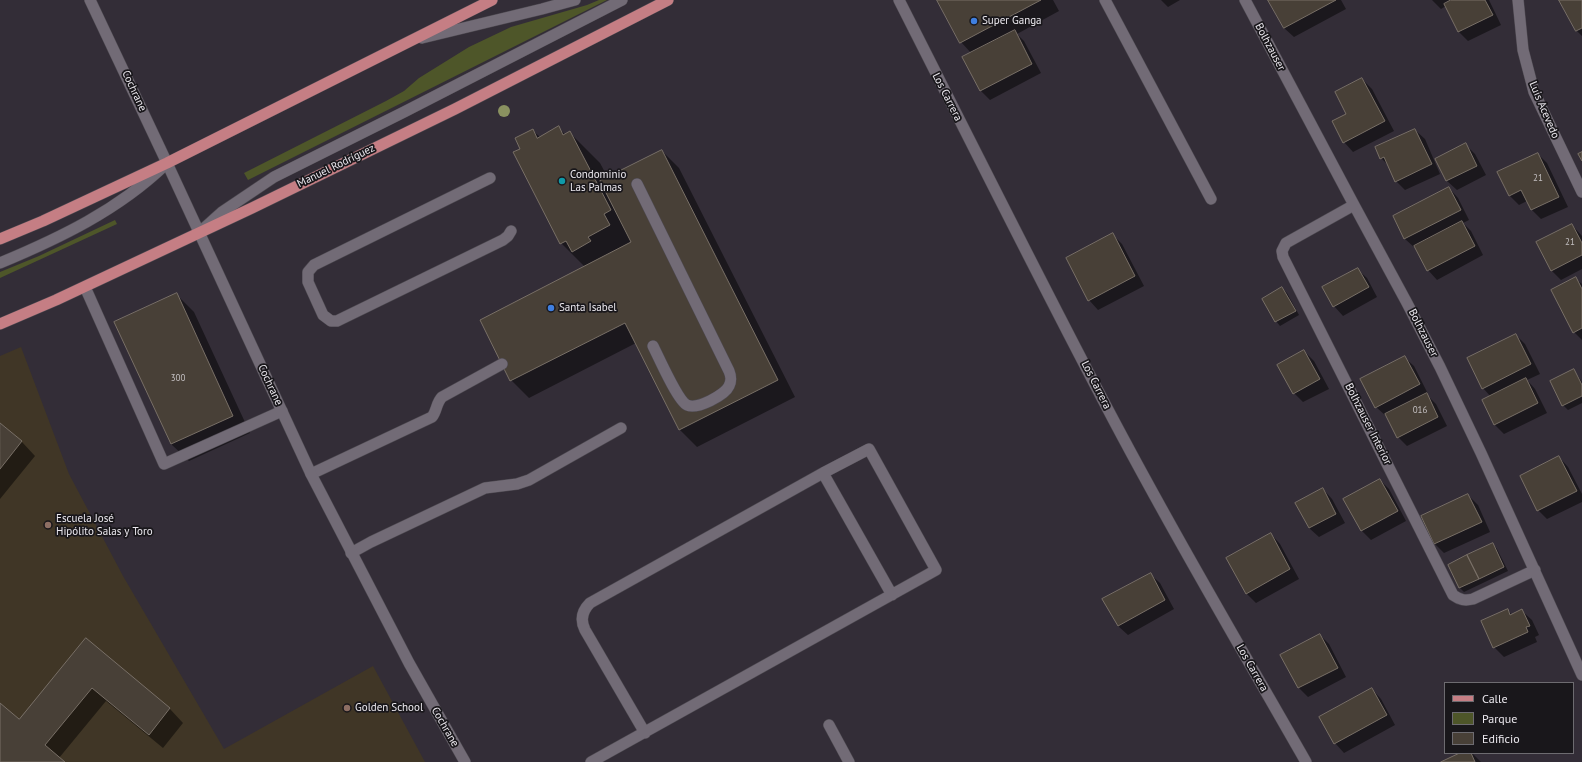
<!DOCTYPE html>
<html>
<head>
<meta charset="utf-8">
<style>
	body { margin:0 }
	#map { position:relative; width:1582px; height:762px; overflow:hidden; background:#332d37; font-family:"PT Sans",sans-serif }
	canvas { display:block }
	.legend { position:absolute; left:1444px; top:682px; width:130px; height:72px; box-sizing:border-box; background:#19171b; border:1px solid #6d6b70; margin:0; padding:5px 7px; list-style:none; font-size:12px; color:#ece9ef }
	.legend li { display:flex; align-items:center; gap:8px; height:20px }
	.legend b { width:20px; border:1px solid #6d6b70 }
</style>
</head>
<body>
<div id="map">
<canvas width="1582" height="762"></canvas>
<ul class="legend">
<li><b style="height:5px;background:#c57e84"></b>Calle</li>
<li><b style="height:11px;background:#4e5629"></b>Parque</li>
<li><b style="height:11px;background:#484037"></b>Edificio</li>
</ul>
</div>
<script>
const context = document.querySelector('canvas').getContext('2d');
context.lineJoin = 'round';
function paint(path, color) { context.fillStyle = color; context.fill(path, 'evenodd'); }
function stroke(path, color, width, dash) { context.strokeStyle = color; context.lineWidth = width; context.lineCap = dash ? 'butt' : 'round'; context.setLineDash(dash || []); context.stroke(path); }
function write(font, color, halo, rows, align = 'center') {
  context.font = font + ' "PT Sans",sans-serif'; context.lineWidth = 3.5; context.setLineDash([]); context.textBaseline = 'middle'; context.strokeStyle = halo; context.fillStyle = color; for (const [text, x, y, turn = 0] of rows) {
    context.save(); context.translate(x, y); context.rotate((+turn || 0) * Math.PI / 180); context.textAlign = isNaN(turn) ? turn : align; if (halo) context.strokeText(text, 0, 0); context.fillText(text, 0, 0); context.restore();
  }
}
paint(new Path2D(`
	M21,347L69,474L123,576L224,749L373,666L425,762H0V356Z`), '#403626');
paint(new Path2D(`
	M599,0H607L248,180L244,173L386,101L404,91L419,78L469,47L511,27L587,5Z
	M115,220L117,224L0,278V272L39,256Z`), '#4e5629');
paint(new Path2D(`
	M938,0H1053L1059,11L1017,34L1024,41L1041,73L990,100L981,91L964,58L972,54L961,42Z
	M1161,0H1180L1168,7Z
	M1270,0H1341L1346,9L1294,37L1284,28Z
	M1432,0H1489L1501,25L1468,41L1459,32L1446,6L1441,9Z
	M1560,0H1582V36L1577,31Z
	M1362,79L1372,89L1394,131L1353,152L1344,142L1347,114Z
	M558,128L566,135L570,133L600,163L608,178L662,151L679,168L795,397L697,447L680,430L636,343L529,398L511,380L585,267L561,243L522,149L532,130L540,137Z
	M1415,130L1425,139L1440,174L1405,190L1396,181L1389,166L1381,158Z
	M1466,145L1475,154L1486,175L1457,190L1447,181L1437,160Z
	M1538,154L1547,163L1568,207L1541,219L1532,210L1527,201L1519,205L1509,195Z
	M1449,188L1458,198L1469,220L1463,223L1471,231L1483,255L1437,280L1428,270L1416,247L1415,248L1405,239L1394,217Z
	M1572,225L1582,236V269L1561,280L1552,271Z
	M1113,235L1122,244L1144,286L1098,310L1089,300Z
	M1357,269L1367,278L1377,297L1343,316L1334,306Z
	M1575,278L1582,284V340L1574,332Z
	M1282,288L1287,293L1299,315L1280,326L1276,321Z
	M177,295L194,312L250,433L189,461L171,444L116,322Z
	M1516,335L1525,344L1540,374L1527,380L1535,389L1547,413L1504,434L1495,425L1483,401L1491,397L1483,388Z
	M1304,351L1314,361L1329,389L1303,402L1294,393Z
	M1404,357L1414,366L1428,394L1427,395L1436,404L1447,426L1407,446L1398,437L1387,416H1386L1376,407Z
	M1574,370L1582,382V403L1568,410L1563,405L1551,382Z
	M0,424L22,442L35,456L0,499Z
	M1559,457L1568,467L1582,494V502L1547,519L1538,510Z
	M1380,480L1389,489L1406,521L1371,540L1362,531L1344,499Z
	M1323,489L1332,499L1345,523L1319,537L1309,528L1297,503Z
	M1468,495L1478,505L1490,532L1444,553L1435,544L1422,516Z
	M1271,534L1280,544L1299,579L1256,603L1246,593Z
	M1493,544L1497,549L1508,571L1464,592L1460,588Z
	M1150,574L1160,583L1174,609L1128,635L1118,626L1104,600Z
	M1508,610L1512,615L1522,611L1532,620L1539,635L1535,637L1537,642L1504,657L1494,647Z
	M1320,635L1329,644L1346,677L1308,697L1299,688L1282,655Z
	M86,639L170,709L183,723L163,748L106,701L59,758L63,762H0V704L19,720Z
	M1372,689L1381,699L1395,725L1344,753L1335,743Z
	M1463,753H1472L1481,762H1443Z`), '#0007');
const building = new Path2D(`
	M937,0H1041L960,43Z
	M1268,0H1336L1284,28Z
	M1451,0H1485L1493,15L1458,32L1444,4Z
	M1559,0H1582V28L1576,31Z
	M1015,30L1032,64L980,91L962,57Z
	M1362,78L1385,121L1343,143L1332,121L1346,114L1335,92Z
	M559,126L563,135L570,131L611,210L604,214L610,225L588,237L591,241L572,252L566,241L560,244L513,152L520,149L515,138L533,129L537,138Z
	M1415,129L1432,164L1395,182L1384,157L1380,159L1375,147Z
	M1466,143L1477,166L1446,181L1435,159Z
	M662,150L778,380L679,430L625,323L510,381L480,320L631,242L600,181Z
	M1582,152V161L1578,154Z
	M1538,153L1559,197L1531,210L1521,190L1509,196L1497,172Z
	M1449,187L1461,210L1404,239L1393,216Z
	M1462,221L1475,246L1427,271L1414,246Z
	M1572,224L1582,243V255L1551,271L1536,242Z
	M1113,233L1135,276L1088,301L1066,258Z
	M1358,268L1369,287L1333,307L1322,287Z
	M1576,277L1582,289V328L1573,333L1551,290Z
	M1282,287L1296,311L1275,322L1262,299Z
	M177,293L233,416L171,444L114,322Z
	M1516,334L1531,364L1482,389L1467,358Z
	M1304,350L1320,379L1293,394L1277,365Z
	M1405,356L1420,384L1375,408L1360,379Z
	M1574,369L1582,385V396L1562,406L1550,381Z
	M1526,378L1538,403L1494,425L1482,400Z
	M1427,393L1438,417L1397,438L1385,414Z
	M0,423L22,441L0,469Z
	M1559,456L1577,491L1537,511L1520,476Z
	M1380,479L1398,511L1361,531L1343,499Z
	M1323,488L1336,514L1309,528L1295,503Z
	M1468,494L1482,522L1434,544L1421,516Z
	M1271,533L1290,569L1246,594L1226,558Z
	M1493,543L1504,567L1479,579L1467,555Z
	M1467,555L1479,579L1459,588L1448,565Z
	M1151,573L1165,600L1118,626L1102,599Z
	M1508,609L1510,615L1522,609L1530,626L1526,627L1528,632L1493,648L1481,621Z
	M1320,634L1338,668L1298,688L1280,655Z
	M86,638L170,708L149,735L92,688L45,745L65,762H0V703L19,719Z
	M1372,688L1387,715L1334,744L1319,717Z
	M1460,753H1471L1475,762H1441Z`);
paint(building, '#484037');
stroke(building, '#786f66', 1);
const service = new Path2D(`
	M422,38L542,9L575,0
	M490,178L314,265L308,272V282L323,315L331,321H337L503,240L508,236L511,231
	M637,184L729,371C731,376 732,380 729,386C725,395 697,410 687,405C678,401 659,358 653,346
	M202,230L222,212L274,177L404,112L622,0
	M0,263C60,238 118,210 165,165
	M85,287L164,464L282,411
	M311,474L432,417C437,411 436,403 442,397L502,364`);
const minor = new Path2D(`
	M90,0L167,163
	M899,0C967,134 1034,269 1104,402C1168,524 1238,643 1306,762
	M1105,0L1211,199
	M1245,0L1354,205L1407,303L1440,367L1481,453L1582,675
	M1518,0L1523,50L1534,92L1582,192
	M1354,205L1286,243L1282,251L1283,257L1453,595C1460,600 1465,601 1473,599L1535,570
	M823,473L892,595
	M351,553L371,542L485,488L517,484L529,480L621,428
	M829,725L849,762
	M591,762L936,570L869,449L823,473L590,603C582,611 580,620 585,630L645,733`);
const tertiary = new Path2D(`
	M167,163L311,474L409,663L465,762`);
const primary = new Path2D(`
	M0,239L43,221L167,163L492,0
	M0,324L56,300L252,208L455,109L668,0`);
stroke(service, '#4d4950', 12);
stroke(minor, '#4d4950', 12);
stroke(tertiary, '#4d4950', 12);
stroke(primary, '#4d4950', 12);
stroke(service, '#726b76', 11);
stroke(minor, '#726b76', 11);
stroke(tertiary, '#726b76', 11);
stroke(primary, '#c57e84', 11);
context.fillStyle = '#8a9160';
for (const [x, y] of [
	[504,111]
]) { context.beginPath(); context.arc(x, y, 6, 0, 2 * Math.PI); context.fill(); }
for (const [x, y, r, color] of [
	[974,21,4,"#3f7fe0"],
	[562,181,4,"#0f9aa8"],
	[551,308,4,"#3f7fe0"],
	[48,525,4,"#8d6e63"],
	[347,708,4,"#8d6e63"]
]) { const dot = new Path2D(); dot.arc(x, y, r, 0, 2 * Math.PI); context.fillStyle = color; context.fill(dot); stroke(dot, '#19171b', 1.5); }
write('9px', '#c3bfc1', null, [
	["21",1538,178],
	["21",1570,242],
	["300",178,378],
	["016",1420,410]
]);
write('11px', '#ece9ef', '#19171b', [
	["Super Ganga",982,21],
	["Condominio",570,175],
	["Las Palmas",570,188],
	["Santa Isabel",559,308],
	["Escuela José",56,519],
	["Hipólito Salas y Toro",56,532],
	["Golden School",355,708]
], 'left');
write('11px', '#ece9ef', '#19171b', [
	["Bolhzauser",1270,47,62],
	["Cochrane",134,91,65],
	["Los Carrera",947,97,63],
	["Luis Acevedo",1544,110,67],
	["Manuel Rodríguez",336,166,-26],
	["Bolhzauser",1423,333,63],
	["Cochrane",270,385,65],
	["Los Carrera",1096,385,63],
	["Bolhzauser Interior",1368,424,63],
	["Los Carrera",1252,668,60],
	["Cochrane",445,727,60]
]);
</script>
</body>
</html>
